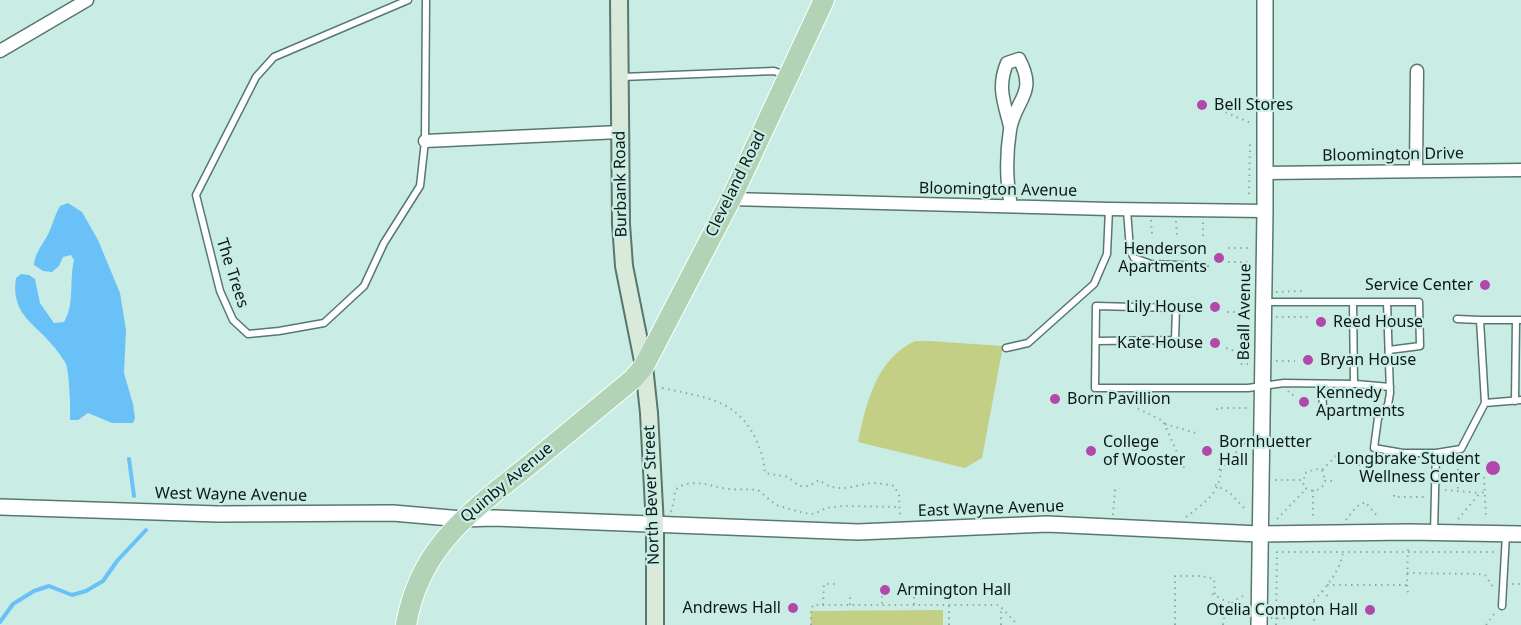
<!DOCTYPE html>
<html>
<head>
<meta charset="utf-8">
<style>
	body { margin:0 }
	canvas { display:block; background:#c9ede4 }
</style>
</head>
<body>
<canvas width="1521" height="625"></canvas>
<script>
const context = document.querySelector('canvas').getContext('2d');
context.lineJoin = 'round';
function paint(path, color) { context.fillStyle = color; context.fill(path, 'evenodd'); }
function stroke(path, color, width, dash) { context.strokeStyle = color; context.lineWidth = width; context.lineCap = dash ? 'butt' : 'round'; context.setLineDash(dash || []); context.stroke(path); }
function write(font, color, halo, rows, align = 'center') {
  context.font = font + ' "Noto Sans",sans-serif'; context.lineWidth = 4.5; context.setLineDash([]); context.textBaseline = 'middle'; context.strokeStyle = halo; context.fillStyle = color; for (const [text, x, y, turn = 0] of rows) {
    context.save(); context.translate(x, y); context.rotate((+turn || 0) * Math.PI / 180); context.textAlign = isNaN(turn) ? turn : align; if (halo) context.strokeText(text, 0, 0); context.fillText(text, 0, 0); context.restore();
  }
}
paint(new Path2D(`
	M915,341H929L1003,346L982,458L965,468L858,442C866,404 876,359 915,341Z
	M943,610V625H811V611Z`), '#c2cf85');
paint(new Path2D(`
	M68,203L82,212L98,240L120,293L126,330L124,373L133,404L135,418L133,423H112L88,413L78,420H70C71,411 69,372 66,364C64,360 60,355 58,352C38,324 10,317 16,278L21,274L29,275L35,279L40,303L54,323L64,322C75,304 69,280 74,260L71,255L63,257L59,266L52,272L43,271L34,265C35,254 40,248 46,238C52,228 54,216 60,206Z`), '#6ac1f8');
stroke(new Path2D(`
	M129,459L134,496
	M0,622L13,604L34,591L49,586L72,595L86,591L103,581L117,561L146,530`), '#6ac1f8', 4);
const service = new Path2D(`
	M408,0L274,57L256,77L196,195L220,291L233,320L248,334L279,331L324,323L364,286L384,243L420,186L425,141L426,0
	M622,77L774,71L785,75
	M1127,210L1130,250L1134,258L1151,264L1204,266
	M1264,302H1387L1390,393L1388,405L1378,418L1374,448L1403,453H1436
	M1353,302L1354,384
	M1387,302H1419L1420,346L1389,350
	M1457,319L1480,320
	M1096,341L1175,340L1176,308L1096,306L1095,388H1248L1284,383L1356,384L1390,387
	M1006,348L1028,343L1094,284L1107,254L1109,209
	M1322,384L1323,410
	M1515,401L1516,320
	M1485,403L1480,320H1521
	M1434,532L1436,453L1461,449L1485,403L1521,400
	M1502,606L1506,534`);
const minor = new Path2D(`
	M0,51L87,0
	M1010,126C1004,102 997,87 1007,63L1019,59C1038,94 1015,99 1010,130C1006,155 1006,180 1011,206
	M425,141L620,132
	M1416,170L1417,71
	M1265,173L1521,170
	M731,199L1109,209L1265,211`);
const tertiary = new Path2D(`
	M0,507L218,514L393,513L462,519L494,518L858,532L1047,524L1259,534L1408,532L1521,534
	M1259,625L1265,211V0`);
const secondary = new Path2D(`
	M619,0L621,224L624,266L644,366L649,413L655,526V625`);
const primary = new Path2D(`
	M406,625C420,543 475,509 534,461C567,434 600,406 633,379L644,366L731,199L824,0`);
stroke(service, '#57786f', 9);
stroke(minor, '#57786f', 15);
stroke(tertiary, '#57786f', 18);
stroke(secondary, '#57786f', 20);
stroke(primary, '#fff', 22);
stroke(new Path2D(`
	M1220,110L1251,123
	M1249,194L1250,143
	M1151,220L1152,235
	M1176,221L1177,236
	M1203,236V221
	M1228,248H1249
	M1228,262H1249
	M1276,292L1303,291
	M1227,312H1249
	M1276,317H1309
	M1226,348C1235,350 1240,355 1240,364H1248
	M1276,361H1295
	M662,388C703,397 739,399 757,442C762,453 764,461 765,473L788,477L799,486H809L819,480C834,492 848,488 865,484C874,482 885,484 894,486L899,495L900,518
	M1288,391L1291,395H1295
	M1138,397L1137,408L1163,421L1185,470
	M1332,398L1343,399
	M1217,410V408H1248
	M1165,424L1196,433
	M1277,438H1296
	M1458,457V490
	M1359,466V461L1392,462V460
	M1219,470L1248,440
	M1322,470L1325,481
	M1484,477L1486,519
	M1275,480H1302
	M1332,481H1325C1322,492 1310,493 1303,486L1305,473L1316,469L1322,470L1336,456H1371
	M1215,485L1229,492L1246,510
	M1313,490V520
	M1445,490L1480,493
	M1394,495V497H1426
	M671,512L674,501L675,490C692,476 710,487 729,489C739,490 749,489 758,490L776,505L804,513L814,514L826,508L843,506L900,507
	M1113,515L1115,490L1120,489
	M1186,517C1204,503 1221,493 1221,468
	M1277,519L1306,489
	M1458,519L1480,493L1485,492
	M1346,520L1356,507L1365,502L1379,518
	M1407,573L1478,574L1485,575L1494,588
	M1512,584H1521
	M1327,585H1407L1408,545
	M1407,585L1408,593
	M1322,591L1331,599
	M1212,594L1230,603
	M882,596V605
	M914,597V605
	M1314,601V625
	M823,605L824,584H838
	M850,605V595
	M1271,618C1275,618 1281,619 1285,618C1307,614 1343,573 1343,550
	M811,625V611L813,605H999L1015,622
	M949,625V583
	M1001,625V608
	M1175,625V576H1202L1214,579L1215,596
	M1223,625C1225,609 1231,599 1247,595
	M1276,625L1277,552H1497
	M1486,625L1495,613`), '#8eaba4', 2, [1.5, 4.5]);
stroke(service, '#fff', 6);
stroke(minor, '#fff', 12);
stroke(tertiary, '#fff', 15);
stroke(secondary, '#d9e9da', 16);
stroke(primary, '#b2d3b5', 20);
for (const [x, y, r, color] of [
	[1202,105,6,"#b148aa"],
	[1219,258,6,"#b148aa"],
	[1485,285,6,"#b148aa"],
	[1215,307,6,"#b148aa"],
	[1321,322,6,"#b148aa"],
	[1215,343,6,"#b148aa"],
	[1308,360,6,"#b148aa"],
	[1055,399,6,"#b148aa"],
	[1304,402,6,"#b148aa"],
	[1091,451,6,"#b148aa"],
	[1207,451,6,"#b148aa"],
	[1493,468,8,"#b148aa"],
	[885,590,6,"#b148aa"],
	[793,608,6,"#b148aa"],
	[1370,610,6,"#b148aa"]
]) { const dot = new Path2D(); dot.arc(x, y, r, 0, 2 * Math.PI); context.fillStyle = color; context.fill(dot); stroke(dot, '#c9ede4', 2); }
write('16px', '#0c1916', '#c9ede4', [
	["Bell Stores",1214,105],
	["Henderson",1207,249,"right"],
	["Apartments",1207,267,"right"],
	["Service Center",1473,285,"right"],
	["Lily House",1203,307,"right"],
	["Reed House",1333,322],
	["Kate House",1203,343,"right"],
	["Bryan House",1320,360],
	["Kennedy",1316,393],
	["Apartments",1316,411],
	["Born Pavillion",1067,399],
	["College",1103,442],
	["of Wooster",1103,460],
	["Bornhuetter",1219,442],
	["Hall",1219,460],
	["Longbrake Student",1480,459,"right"],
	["Wellness Center",1480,477,"right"],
	["Armington Hall",897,590],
	["Andrews Hall",781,608,"right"],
	["Otelia Compton Hall",1358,610,"right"]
], 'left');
write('16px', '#0c1916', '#c9ede4', [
	["Bloomington Drive",1393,155,-1],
	["Burbank Road",621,184,-91],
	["Cleveland Road",736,184,-64],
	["Bloomington Avenue",998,190,1],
	["The Trees",232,273,72],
	["Beall Avenue",1245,312,-89],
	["Quinby Avenue",507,483,-40],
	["West Wayne Avenue",231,495,1],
	["North Bever Street",652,495,-92],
	["East Wayne Avenue",991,509,-2]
]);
</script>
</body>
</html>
